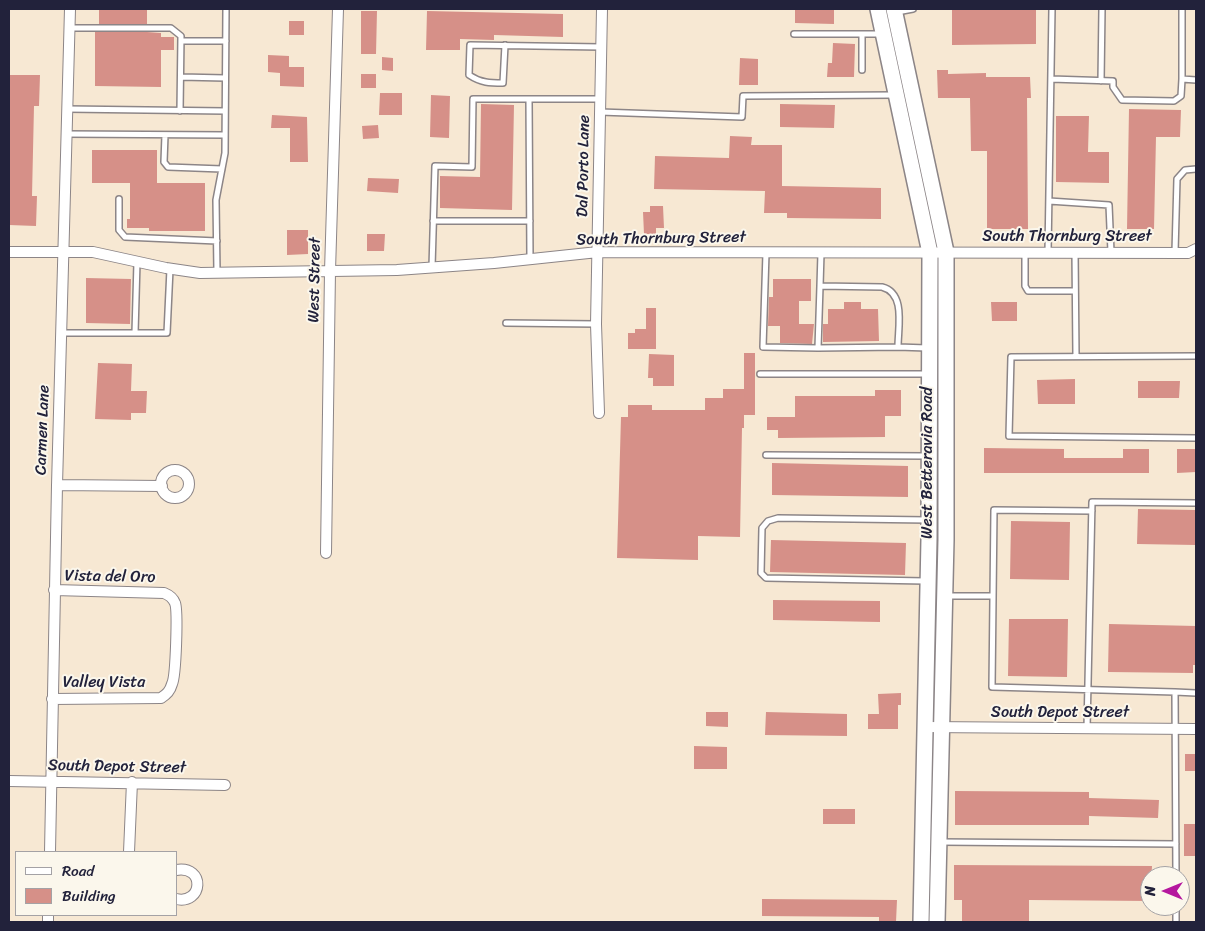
<!DOCTYPE html>
<html>
<head>
<meta charset="utf-8">
<style>
	body { margin:0 }
	#map { position:relative; width:1205px; height:931px; overflow:hidden; background:#f7e8d3; font-family:Sriracha,sans-serif }
	canvas { display:block }
	.frame { position:absolute; inset:0; border:10px solid #22223b; pointer-events:none }
	.legend { position:absolute; left:15px; top:851px; width:162px; height:65px; box-sizing:border-box; background:#fbf7ec; border:1px solid #a4a2a5; margin:0; padding:6px 9px; list-style:none; font-size:15px; color:#22223b }
	.legend li { display:flex; align-items:center; gap:10px; height:25px }
	.legend b { width:25px; border:1px solid #a4a2a5 }
	.north { position:absolute; left:1140px; top:866px; width:50px; height:50px; box-sizing:border-box; background:#fbf7ec; border:1px solid #a4a2a5; border-radius:50%; rotate:270deg; font-size:14px; font-weight:700; line-height:20px; text-align:center; color:#22223b }
	.north::after { content:''; display:block; margin:auto; width:18px; height:22px; background:#b5179e; clip-path:polygon(50% 0,100% 100%,50% 72%,0 100%) }
</style>
</head>
<body>
<div id="map">
<canvas width="1205" height="931"></canvas>
<div class="frame"></div>
<ul class="legend">
<li><b style="height:6px;background:#fff"></b>Road</li>
<li><b style="height:14px;background:#d69088"></b>Building</li>
</ul>
<div class="north">N</div>
</div>
<script>
const context = document.querySelector('canvas').getContext('2d');
context.lineJoin = 'round';
function paint(path, color) { context.fillStyle = color; context.fill(path, 'evenodd'); }
function stroke(path, color, width, dash) { context.strokeStyle = color; context.lineWidth = width; context.lineCap = dash ? 'butt' : 'round'; context.setLineDash(dash || []); context.stroke(path); }
function write(font, color, halo, rows, align = 'center') {
  context.font = font + ' Sriracha,sans-serif'; context.lineWidth = 4; context.setLineDash([]); context.textBaseline = 'middle'; context.strokeStyle = halo; context.fillStyle = color; for (const [text, x, y, turn = 0] of rows) {
    context.save(); context.translate(x, y); context.rotate((+turn || 0) * Math.PI / 180); context.textAlign = isNaN(turn) ? turn : align; if (halo) context.strokeText(text, 0, 0); context.fillText(text, 0, 0); context.restore();
  }
}
paint(new Path2D(`
	M99,9H147V24H99Z
	M795,9H834V24L795,23Z
	M952,9H1036V44L952,45Z
	M361,11H377L376,54H361Z
	M427,11L563,14V37L494,35V40L460,39V50H426Z
	M289,21H304V35H289Z
	M95,32H147L161,33V37H174V50H161V87L95,86Z
	M833,43L855,44L854,77H827L828,63H832Z
	M268,55L289,56V67H304V87L280,86V73L268,72Z
	M382,57L393,58V71L382,70Z
	M740,58L758,59V85H739Z
	M937,70H948V74L986,73V77H1030L1031,98H1027L1028,229H987V151H971L970,98H938Z
	M361,74H376V88H361Z
	M9,75H40L39,106H34L32,196H37L36,226L9,225Z
	M380,93H402V115H379Z
	M431,95L450,96L449,138L430,137Z
	M481,104L514,105L512,210L440,208V176L480,177Z
	M780,104L835,105L834,128L780,127Z
	M1129,109L1181,110L1180,137H1156L1154,229H1127Z
	M272,115L307,117L308,162H290V128H271Z
	M1056,116H1089L1088,152H1109V183L1056,182Z
	M378,125L379,138L363,139L362,126Z
	M730,136L752,137L751,145H782V186L881,188V219L787,218V213H764L765,191L654,189L655,156L729,158Z
	M92,150H157V183H205V231H149V228H127V219H130V183H92Z
	M368,178L399,179L398,193L367,191Z
	M650,206H663L664,228H656V234H644L643,212H650Z
	M287,230H308V254L287,255Z
	M367,234H385L384,251H367Z
	M86,278L131,279L130,324L86,323Z
	M773,279H811V301H799V324H814L812,344L780,343V326H768L769,297H773Z
	M844,302H861V309H878L879,341L823,342V324H828V309H844Z
	M991,302H1017V321H992Z
	M646,308H656V349H628V333H635V329H646Z
	M744,353H755V415H744V428H742L740,537L698,536V560L617,558L621,417H628V405H652V410H705V398H723V389H744Z
	M649,354L674,355V386H653V378H648Z
	M98,363L132,364L131,391H147L146,413H131V420L95,419Z
	M1075,379V404H1038L1037,380Z
	M1138,381H1180L1179,398H1138Z
	M875,390H901V416H885V437L778,438V430H767V417H795V396H875Z
	M984,448L1064,449V458H1123V449H1149V473H984Z
	M1177,449H1196V472L1177,473Z
	M772,463L908,466V497L772,495Z
	M1138,509L1196,510V545L1137,544Z
	M1011,521L1070,522L1069,580L1010,579Z
	M771,540L906,543L905,575L770,572Z
	M773,600L880,601V622L773,620Z
	M1009,619H1068L1067,677L1008,676Z
	M1109,624L1196,626V665H1193V673L1108,672Z
	M901,693V705H898V729H868V714H879L878,694Z
	M706,712H728V727L706,726Z
	M766,712L847,714V736L765,735Z
	M694,746L727,747V769H694Z
	M1185,754H1196V771H1185Z
	M955,791L1089,792V798L1159,800L1158,818L1089,816V825H955Z
	M823,809H855V824H823Z
	M1184,824H1196V856H1184Z
	M954,865L1152,866L1150,901L1029,900V922H962V900H954Z
	M762,899L897,900L896,922H879V917L762,916Z`), '#d69088');
const lane = new Path2D(`
	M1182,9V79
	M897,12L913,9
	M70,28H171L181,36L180,111
	M794,34H880
	M181,41H226
	M505,45L503,83C490,83 481,83 469,75L470,45L601,47
	M862,70V34
	M181,77L225,78
	M1051,79L1113,81V87L1122,100L1174,101L1181,96L1182,79L1196,80
	M1101,81L1102,9
	M529,99L530,259
	M67,109L225,111
	M600,112L742,117L743,96L894,95
	M66,134L225,135
	M165,135L164,162L168,167L222,169
	M119,199V230L125,237L217,241
	M1049,201L1109,205L1111,252
	M433,221H530
	M1025,252V286L1028,291H1075
	M1048,252L1052,9
	M1075,252L1076,356
	M1175,252L1177,179L1185,170L1196,169
	M766,253L763,347L818,348
	M432,267L435,166L472,167L473,99H600
	M217,272L216,200L225,153L226,9
	M820,286L821,253
	M506,323L596,324
	M62,333H167L170,269
	M135,333L137,262
	M898,347L818,348L820,286L882,287C906,293 898,327 898,347L927,348
	M1196,356L1011,357L1009,436L1196,438
	M760,374H927
	M766,455L926,456
	M1092,511L994,510L992,687L1175,692
	M925,581L766,578L761,573L762,528L768,521L778,518L928,520
	M947,596H993
	M1087,728L1092,502L1196,503
	M941,842L1176,844
	M1176,876L1175,692L1196,693
	M1176,906V922`);
const street = new Path2D(`
	M9,252H93L166,268L200,273L397,270L494,263L598,252L1188,253L1196,249
	M599,413L596,324L602,9
	M161 484a14 14 0 1 1 28 0a14 14 0 1 1-28 0Z
	M57,485L162,486
	M326,553L330,271L338,9
	M52,699L161,698C167,694 170,691 172,684C176,676 178,610 175,603C173,598 169,595 164,593L54,590
	M924,727L1196,729
	M9,781L225,785
	M50,852L57,485L70,9
	M129,852L132,782
	M176,870C206,865 203,905 176,899
	M48,922V915`);
const secondary = new Path2D(`
	M878,9L930,253L929,539L921,922
	M894,9L946,252V540L937,922`);
stroke(lane, '#8c8587', 8);
stroke(street, '#8c8587', 12);
stroke(secondary, '#8c8587', 18);
stroke(lane, '#fff', 5);
stroke(street, '#fff', 10);
stroke(secondary, '#fff', 15);
write('16px', '#22223b', '#fbf7ec', [
	["Dal Porto Lane",584,166,-89],
	["South Thornburg Street",1067,237],
	["South Thornburg Street",661,239,-1],
	["West Street",315,280,-89],
	["Carmen Lane",43,430,-88],
	["West Betteravia Road",928,463,-90],
	["Vista del Oro",110,577,1],
	["Valley Vista",104,683],
	["South Depot Street",1060,713],
	["South Depot Street",117,767,1]
]);
</script>
</body>
</html>
